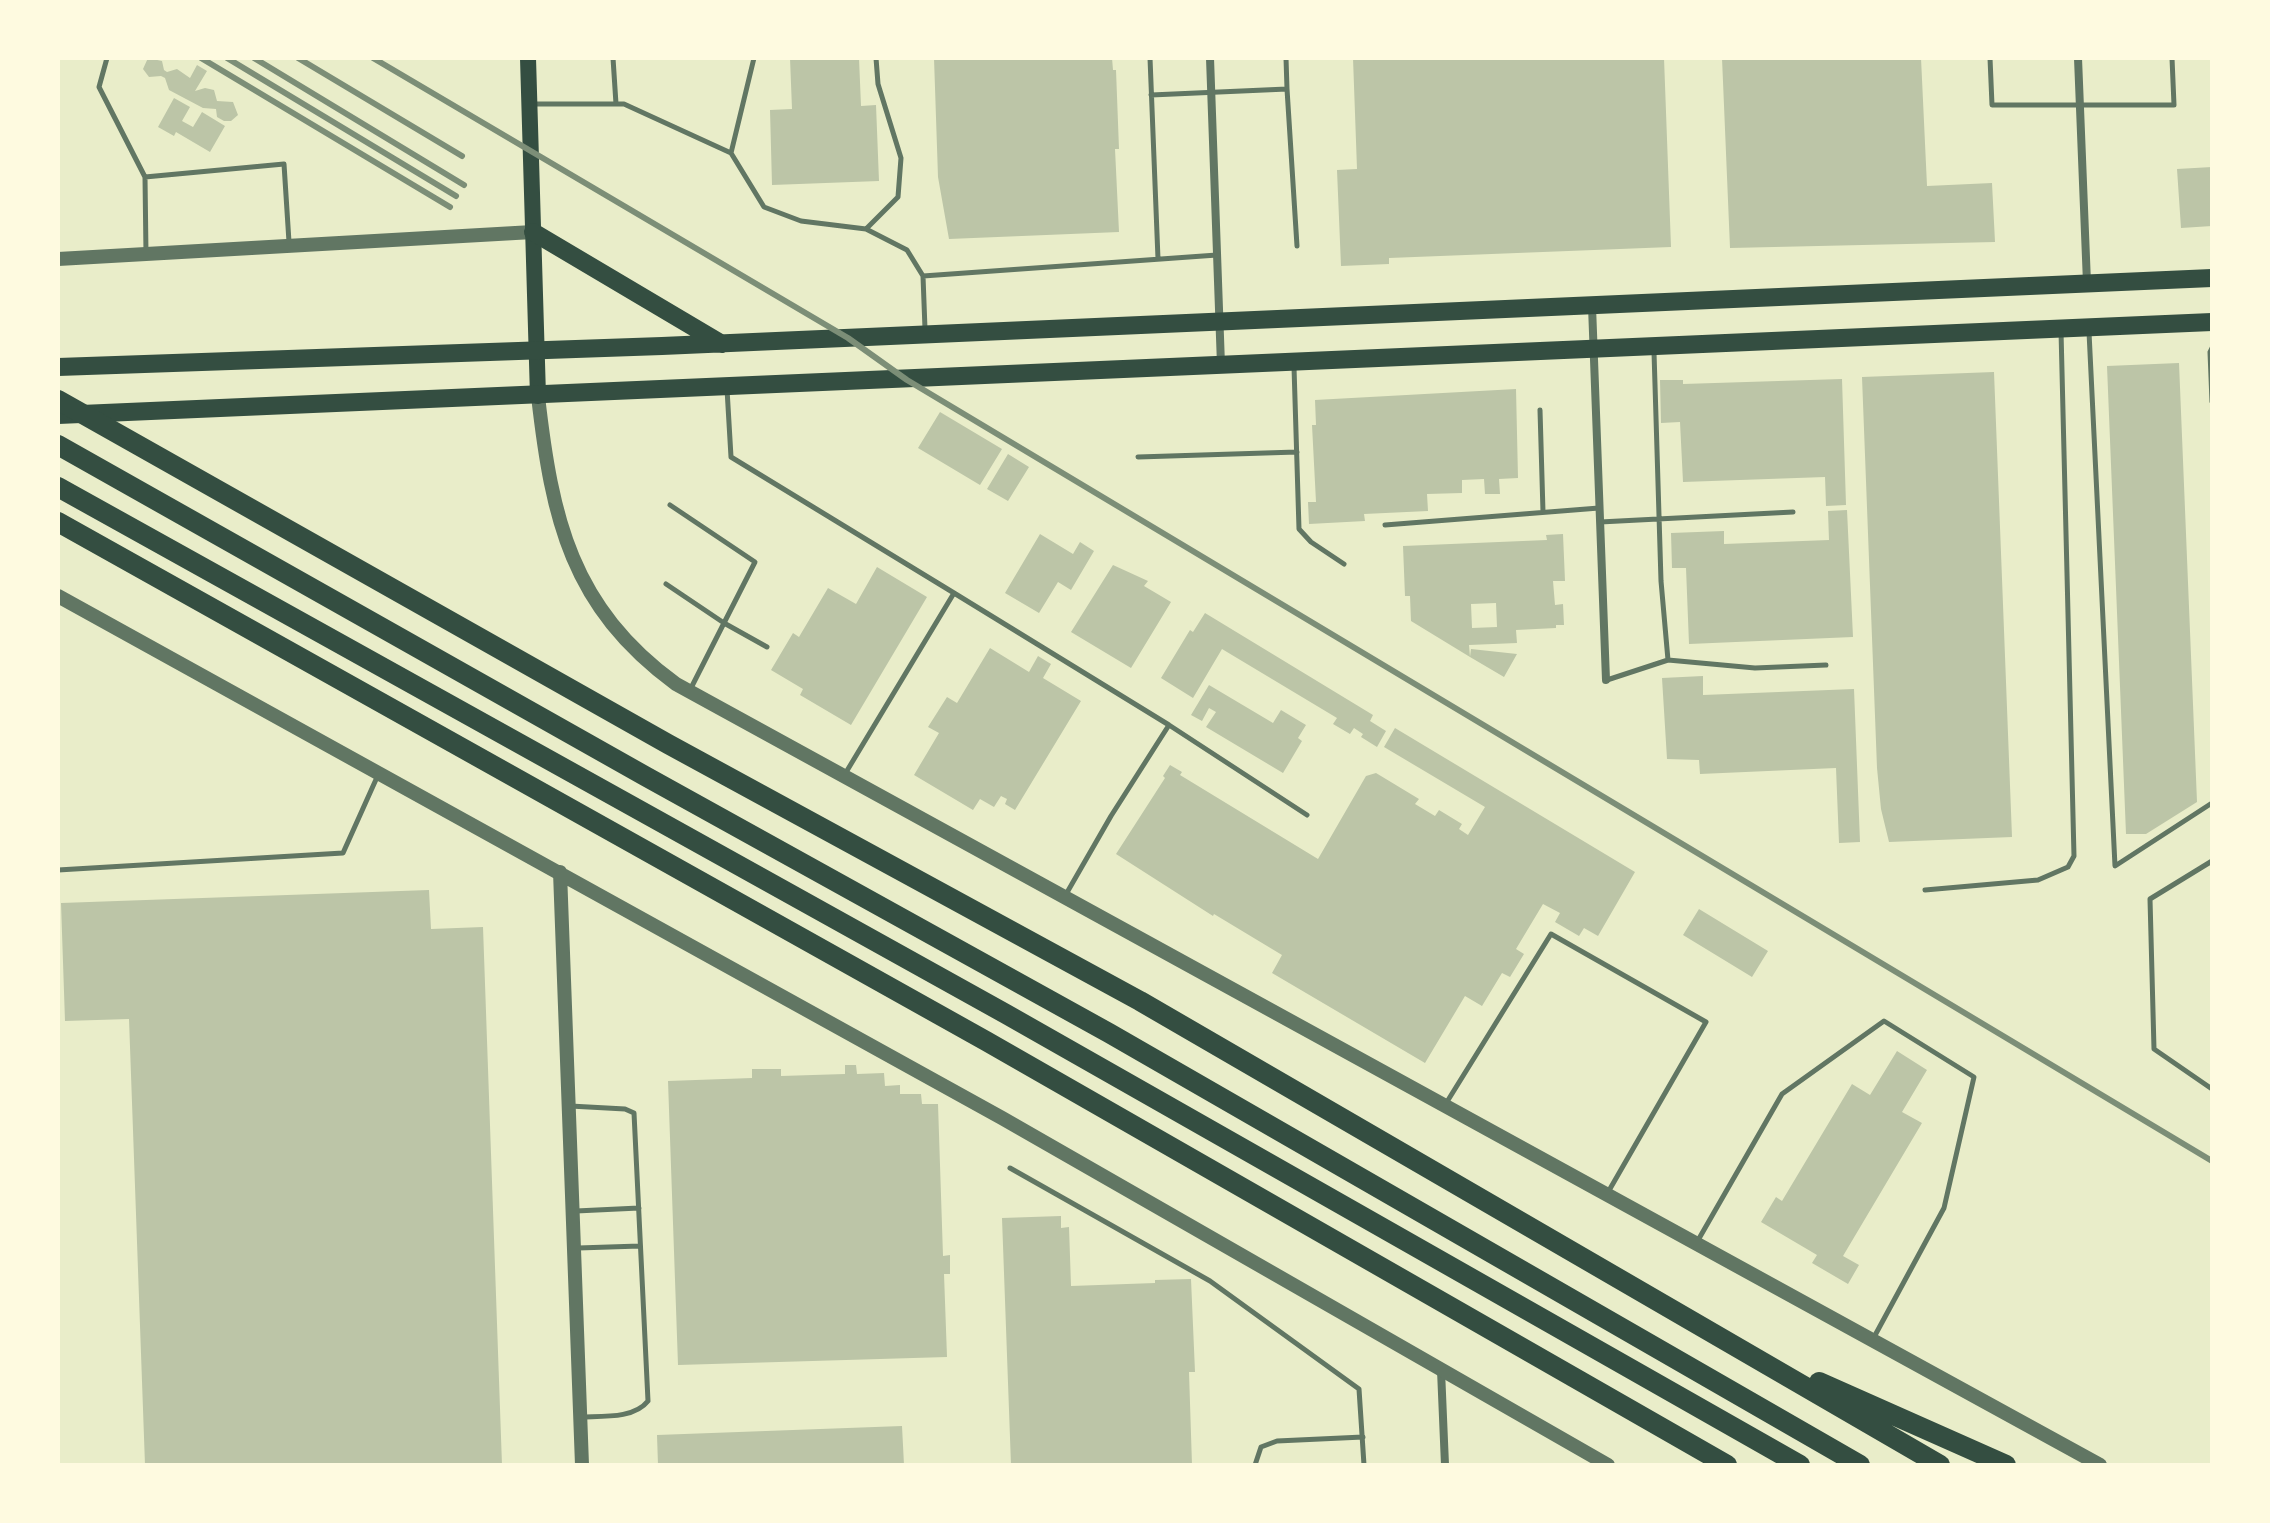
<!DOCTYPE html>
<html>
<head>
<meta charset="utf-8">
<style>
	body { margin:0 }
	#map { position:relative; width:2270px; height:1523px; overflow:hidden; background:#e9edc9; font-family:Signika,sans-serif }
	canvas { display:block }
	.frame { position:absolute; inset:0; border:60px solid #fefae0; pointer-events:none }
</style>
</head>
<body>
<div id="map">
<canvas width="2270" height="1523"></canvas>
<div class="frame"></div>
</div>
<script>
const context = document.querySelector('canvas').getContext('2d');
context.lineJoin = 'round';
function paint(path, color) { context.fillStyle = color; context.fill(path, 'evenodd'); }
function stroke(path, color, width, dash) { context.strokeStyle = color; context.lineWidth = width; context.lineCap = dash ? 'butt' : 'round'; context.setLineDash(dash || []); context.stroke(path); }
paint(new Path2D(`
	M148,58L162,61L164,70L167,72L177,69L190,78L197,65L207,71L195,91L205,88L214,90L217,101L233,102L238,115L231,121H224L217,117L216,109L203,108L169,90L165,78L161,76L149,77L143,69Z
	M790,58H859L861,106L876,105L879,181L772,185L770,110L792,109Z
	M934,58H1112L1113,70H1116L1119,149H1115L1119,232L949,239L938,177Z
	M1353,58H1664L1671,247L1389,258V264L1341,266L1337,170L1357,169Z
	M1722,58H1921L1927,186L1992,183L1995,242L1730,248Z
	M174,98L190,107L182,121L193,127L202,112L225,126L210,152L176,132L174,136L158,127Z
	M2212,167V226L2181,228L2177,169Z
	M2179,363L2197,802L2146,834H2126L2107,366Z
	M1994,372L2012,837L1889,842L1881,809L1877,768L1862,377Z
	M1842,379L1846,505L1826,506L1825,477L1683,482L1680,422L1661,423L1660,380H1683V384Z
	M1516,389L1518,478L1499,479L1500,494H1485L1484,479L1462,480V493L1427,494L1428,511L1364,514L1365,521L1309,524L1308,502H1316L1312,425H1316L1315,400Z
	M940,412L1002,449L980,485L918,448Z
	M1008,454L1029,467L1008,501L987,489Z
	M1847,510L1853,637L1689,644L1686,568H1672L1671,533L1724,531V544L1829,540L1828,511Z
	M1040,534L1073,554L1080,542L1094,551L1071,590L1058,582L1039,613L1005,593Z
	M1563,534L1565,581H1553L1555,605L1563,604L1564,625H1556V628L1516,630L1517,643L1469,645L1470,657L1471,649L1517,654L1504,677L1470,657L1411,621L1410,596H1405L1403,546L1547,540L1546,535ZM1496,603L1497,627L1472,628L1471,604Z
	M1113,565L1148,581L1144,586L1171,602L1131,668L1071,632Z
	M877,567L927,597L851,725L800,695L803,689L771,670L793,633L799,637L828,588L856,604Z
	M1205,613L1373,715L1370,721L1386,731L1377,747L1361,737L1363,734L1354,728L1350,734L1333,724L1337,718L1222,649L1193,698L1161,678L1190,630L1193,632Z
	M990,648L1029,672L1038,656L1051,664L1043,678L1081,701L1015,810L1005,804L1007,799L1001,796L994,807L980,799L973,810L914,775L939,733L928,727L947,697L957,703Z
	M1703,676V695L1854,689L1860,842L1839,843L1836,768L1700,774L1699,760L1667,759L1662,678Z
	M1209,685L1273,723L1281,710L1306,725L1298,738L1302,741L1283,773L1206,727L1216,712L1209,708L1202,721L1191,715Z
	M1395,728L1635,872L1598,936L1584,928L1579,936L1555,922L1560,913L1543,904L1516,949L1524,954L1510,977L1502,973L1482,1006L1465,996L1425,1063L1272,973L1282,955L1214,914L1213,916L1116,854L1165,778L1163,776L1170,765L1182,772L1180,775L1318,859L1366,776L1376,773L1419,799L1415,804L1435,816L1439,810L1462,824L1459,829L1468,835L1485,807L1384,747Z
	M429,890L431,929L483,927L502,1465H145L129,1019L65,1021L61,903Z
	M1699,909L1768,951L1752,977L1683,935Z
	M1897,1051L1927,1070L1902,1112L1922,1123L1843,1256L1859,1265L1848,1284L1812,1263L1817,1255L1761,1222L1776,1197L1782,1201L1852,1084L1870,1095Z
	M845,1065H856L857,1074L884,1073L885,1086L900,1085V1094H921L922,1104H938L943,1256L950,1255V1274H944L947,1357L678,1365L668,1081L752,1078V1069H781V1076L845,1074Z
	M1061,1216V1228L1069,1227L1071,1286L1155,1283V1280L1191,1279L1195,1372H1189L1192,1465H1011L1002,1218Z
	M902,1426L904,1465H658L657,1435Z`), '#bcc5a7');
stroke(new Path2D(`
	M107,58L99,87L145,177L146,254
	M613,58L616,104
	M1150,58L1158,259
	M1286,58L1287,89
	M1990,58L1992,105H2174L2172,58
	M1151,95L1287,89L1297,246
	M534,104H624L731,153L764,207L801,221L866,229L907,250L923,276L925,329
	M731,153L754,58
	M145,177L284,164L289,242
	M866,229L898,197L901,158L878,84L876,58
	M923,276L1217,255
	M2089,332L2115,866L2212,803
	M2212,348L2210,352L2212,402
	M1654,352L1661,581L1668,660
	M1294,367L1299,529L1311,542L1344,564
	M727,389L731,457L954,593
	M1540,410L1543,512
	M1138,457L1297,452
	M670,505L755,562L724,623L767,647
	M1600,522L1793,512
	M1385,525L1599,508
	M666,584L724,623L690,690
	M1607,680L1668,660L1755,668L1826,665
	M845,774L954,593L1169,725L1307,815
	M2212,861L2150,899L2154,1049L2212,1089
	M58,870L343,853L378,775
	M1925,890L2038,880L2068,867L2074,856L2061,331
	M1065,896L1111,816L1169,725
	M1445,1105L1551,934L1706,1022L1607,1194
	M570,1106L625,1109L634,1113L648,1401C634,1419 602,1416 581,1417
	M1010,1168L1210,1281L1359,1389L1364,1465
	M576,1211L639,1208
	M1697,1242L1782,1094L1884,1021L1974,1077L1944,1208L1873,1339
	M578,1248L640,1246
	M1255,1465L1261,1447L1277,1441L1363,1437`), '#617663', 5);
stroke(new Path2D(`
	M1210,58L1221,365
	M2078,58L2087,283
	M1592,306L1606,680
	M1441,1370L1445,1465`), '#617663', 8);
stroke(new Path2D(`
	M58,259L533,232
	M538,396C552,519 571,607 676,684L2100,1465
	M58,596L1002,1118L1608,1465
	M560,872L582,1465`), '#617663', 14);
stroke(new Path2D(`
	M528,58L538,396`), '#344e41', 16);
stroke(new Path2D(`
	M533,232L722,344
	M58,367L662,346L2212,278
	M58,415L2212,322`), '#344e41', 18);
stroke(new Path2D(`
	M58,400L668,744L1140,1001L1940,1465
	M58,445L645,776L1109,1033L1860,1465
	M58,487L1006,1014L1800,1465
	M58,522L986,1041L1727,1465
	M1819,1382L2006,1465`), '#344e41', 20);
stroke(new Path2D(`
	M201,58L450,207
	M227,58L456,196
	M254,58L464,185
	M298,58L462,156
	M373,58L848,338L907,380L2212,1161`), '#7c8e77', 6);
</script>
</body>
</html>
